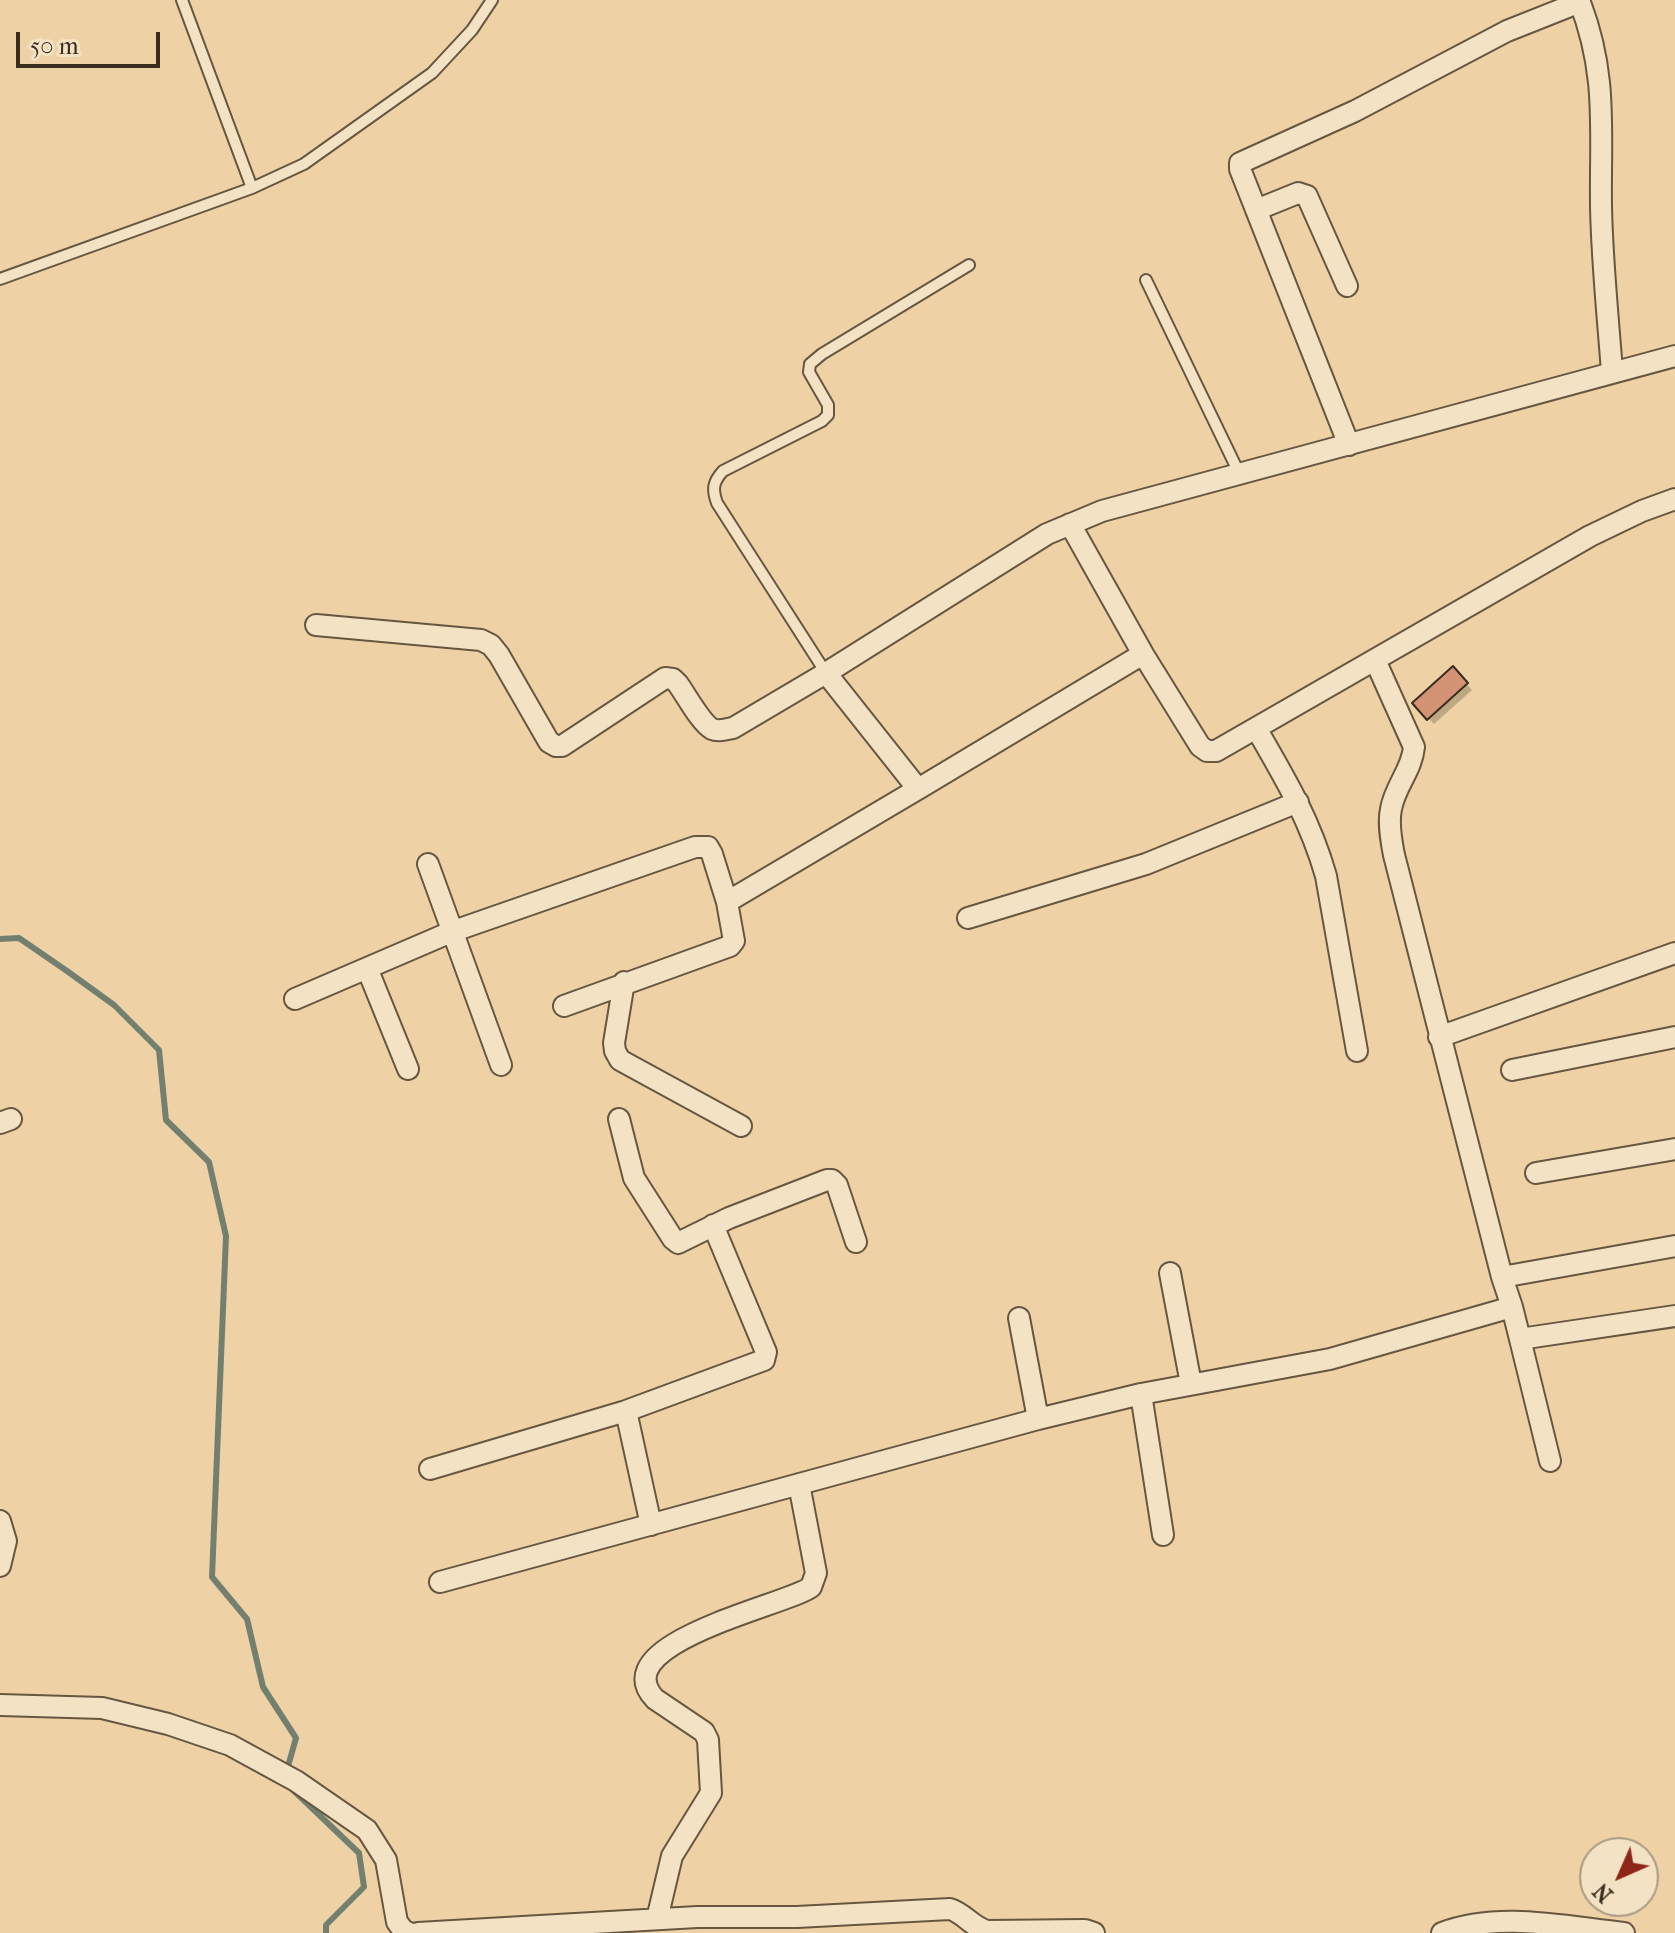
<!DOCTYPE html>
<html>
<head>
<meta charset="utf-8">
<style>
	body { margin:0 }
	#map { position:relative; width:1675px; height:1933px; overflow:hidden; background:#eed2a6; font-family:"IM FELL French Canon",serif }
	canvas { display:block }
	.north { position:absolute; left:1579px; top:1837px; width:80px; height:80px; box-sizing:border-box; background:#f4e2c5; border:2px solid #aa9a82; border-radius:50%; rotate:225deg; font-size:22px; font-weight:700; line-height:32px; text-align:center; color:#3a2d1e }
	.north::after { content:''; display:block; margin:auto; width:28px; height:36px; background:#8f2418; clip-path:polygon(50% 0,100% 100%,50% 72%,0 100%) }
	.scale { position:absolute; left:16px; top:32px; width:144px; height:36px; box-sizing:border-box; border:4px solid #3a2d1e; border-top:0; padding-left:10px; font-size:24px; line-height:28px; white-space:nowrap; color:#3a2d1e; -webkit-text-stroke:6px #f4e2c5; paint-order:stroke }
</style>
</head>
<body>
<div id="map">
<canvas width="1675" height="1933"></canvas>
<div class="north">N</div>
<div class="scale">50 m</div>
</div>
<script>
const context = document.querySelector('canvas').getContext('2d');
context.lineJoin = 'round';
function paint(path, color) { context.fillStyle = color; context.fill(path, 'evenodd'); }
function stroke(path, color, width, dash) { context.strokeStyle = color; context.lineWidth = width; context.lineCap = dash ? 'butt' : 'round'; context.setLineDash(dash || []); context.stroke(path); }
paint(new Path2D(`
	M1453,669L1472,690L1434,724L1414,703Z`), '#0003');
stroke(new Path2D(`
	M0,939L19,938L67,971L114,1005L159,1050L166,1120L209,1162L226,1236L212,1577L247,1619L263,1687L296,1738L287,1770
	M292,1789L359,1853L364,1887L326,1925V1933`), '#738070', 6);
const building = new Path2D(`
	M1453,666L1468,683L1427,720L1412,703Z`);
paint(building, '#d39374');
stroke(building, '#3a2d1e', 2);
const lane = new Path2D(`
	M182,0L252,188
	M0,279L252,188L304,164L432,73L472,30L492,0
	M1146,280L1240,475
	M826,673L717,503C712,489 713,482 723,471L822,421L828,415V405L809,372L810,364L822,354L969,265`);
const street = new Path2D(`
	M1579,0C1608,74 1600,129 1601,206C1602,262 1608,317 1612,372
	M1256,210L1298,193L1307,196L1347,286
	M1349,445L1240,169V163L1355,111L1507,31L1580,2
	M316,625L481,640L491,645L499,655L549,742L556,746H562L665,678L673,679L678,684C686,695 701,723 712,729C719,732 726,729 733,728L826,673
	M1143,654L1200,746L1207,751H1216L1590,536L1642,511L1675,499
	M1375,660L1414,747C1412,770 1395,786 1391,809C1388,823 1391,840 1394,855L1502,1277L1512,1307
	M1256,728C1285,778 1310,820 1326,876L1357,1051
	M918,789L1143,654L1070,524
	M428,864L501,1065
	M968,918L1146,864L1298,802
	M367,968L408,1069
	M624,982L614,1043L615,1051L620,1060L741,1126
	M295,999L451,932L695,847H708L712,854L727,902L918,789L826,673L1047,534L1102,511L1675,356
	M564,1006L730,946L734,941L727,902
	M1439,1037L1675,953
	M1512,1070L1675,1037
	M619,1119L634,1178L673,1239L678,1243L729,1218L827,1180H832L837,1185L856,1242
	M0,1123L11,1119
	M1536,1173L1675,1149
	M1170,1273L1191,1384
	M1502,1277L1675,1246
	M1019,1318L1038,1419
	M1520,1339L1550,1461
	M1141,1394L1163,1535
	M626,1411L651,1525
	M430,1469L626,1411L764,1360L766,1352L713,1225
	M0,1521L6,1541L0,1566
	M440,1582L1038,1419L1141,1394L1330,1359L1512,1307L1520,1339L1675,1316
	M0,1705L102,1708L168,1724L230,1745L296,1781L367,1830L386,1860L397,1922L403,1930L409,1933
	M657,1919L672,1856L711,1793L708,1740L704,1732L655,1699C602,1643 787,1605 811,1587L816,1573L799,1484
	M418,1933L697,1917H797L950,1909C964,1913 972,1927 987,1931L1085,1930L1094,1933
	M1442,1933C1499,1911 1566,1927 1624,1933`);
stroke(lane, '#675640', 14);
stroke(street, '#675640', 24);
stroke(lane, '#f4e2c5', 10);
stroke(street, '#f4e2c5', 20);
</script>
</body>
</html>
